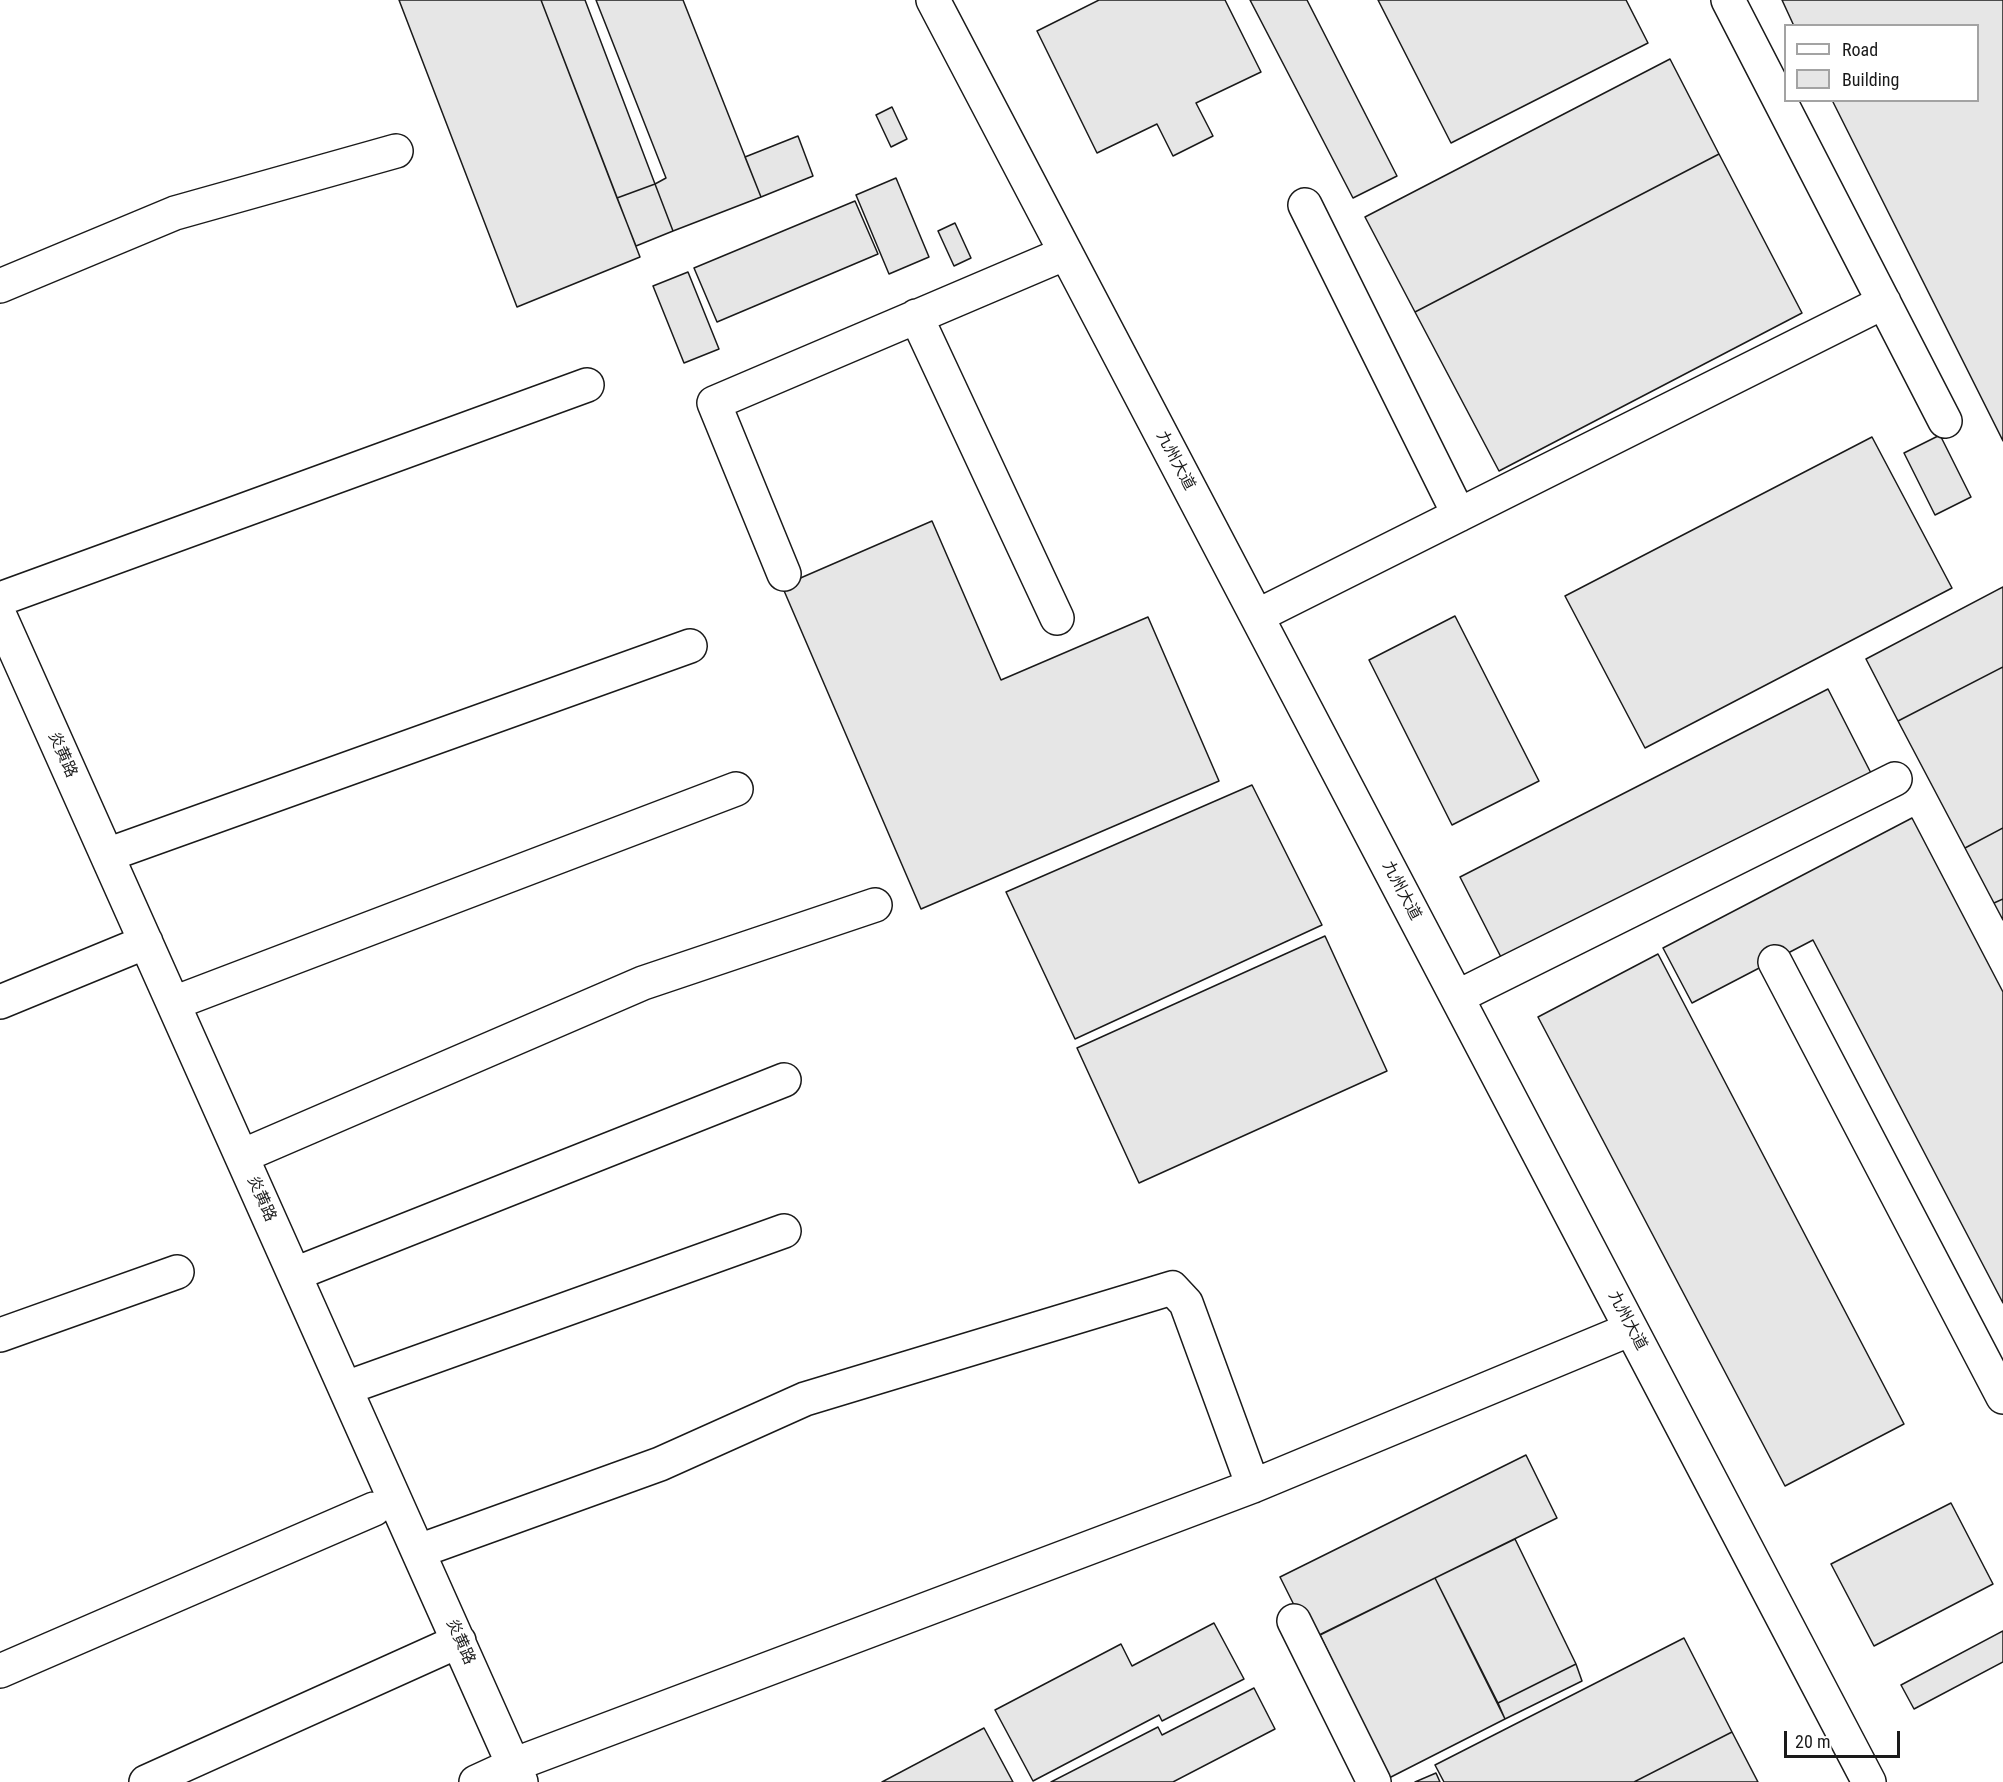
<!DOCTYPE html>
<html>
<head>
<meta charset="utf-8">
<style>
	body { margin:0 }
	#map { position:relative; width:2003px; height:1782px; overflow:hidden; background:#fff; font-family:"Roboto Condensed",sans-serif }
	canvas { display:block }
	.legend { position:absolute; left:1784px; top:24px; width:195px; height:78px; box-sizing:border-box; background:#fff; border:2px solid #a3a3a3; margin:0; padding:8px 10px; list-style:none; font-size:18px; color:#1a1a1a }
	.legend li { display:flex; align-items:center; gap:12px; height:30px }
	.legend b { width:30px; border:2px solid #a3a3a3 }
	.scale { position:absolute; left:1784px; top:1731px; width:116px; height:27px; box-sizing:border-box; border:3px solid #1a1a1a; border-top:0; padding-left:8px; font-size:18px; line-height:21px; white-space:nowrap; color:#1a1a1a; -webkit-text-stroke:4px #fff; paint-order:stroke }
</style>
</head>
<body>
<div id="map">
<canvas width="2003" height="1782"></canvas>
<ul class="legend">
<li><b style="height:8px;background:#fff"></b>Road</li>
<li><b style="height:16px;background:#e6e6e6"></b>Building</li>
</ul>
<div class="scale">20 m</div>
</div>
<script>
const context = document.querySelector('canvas').getContext('2d');
context.lineJoin = 'round';
function paint(path, color) { context.fillStyle = color; context.fill(path, 'evenodd'); }
function stroke(path, color, width, dash) { context.strokeStyle = color; context.lineWidth = width; context.lineCap = dash ? 'butt' : 'round'; context.setLineDash(dash || []); context.stroke(path); }
function write(font, color, halo, rows, align = 'center') {
  context.font = font + ' "Roboto Condensed","Noto Sans SC",sans-serif'; context.lineWidth = 4.5; context.setLineDash([]); context.textBaseline = 'middle'; context.strokeStyle = halo; context.fillStyle = color; for (const [text, x, y, turn = 0] of rows) {
    context.save(); context.translate(x, y); context.rotate((+turn || 0) * Math.PI / 180); context.textAlign = isNaN(turn) ? turn : align; if (halo) context.strokeText(text, 0, 0); context.fillText(text, 0, 0); context.restore();
  }
}
const building = new Path2D(`
	M399,0H541L640,257L517,307Z
	M541,0H585L655,184L617,198Z
	M596,0H683L761,197L673,231L655,184L666,178Z
	M1099,0H1225L1261,72L1196,103L1213,136L1173,156L1157,124L1097,153L1037,31Z
	M1250,0H1307L1397,176L1353,198Z
	M1378,0H1626L1648,43L1451,143Z
	M1782,0H2003V441L1832,100H1978V26H1794Z
	M1670,59L1719,154L1415,312L1365,217Z
	M892,107L907,139L891,147L876,115Z
	M798,136L813,176L761,197L745,157Z
	M1719,154L1802,313L1499,471L1415,312Z
	M896,178L929,257L889,274L856,195Z
	M655,184L673,231L636,246L617,198Z
	M855,201L878,254L717,322L694,268Z
	M955,223L971,258L954,266L938,231Z
	M688,272L719,349L684,363L653,286Z
	M1940,435L1971,497L1935,515L1904,453Z
	M1872,437L1952,588L1645,748L1565,596Z
	M932,521L1001,680L1148,617L1219,781L921,909L782,586Z
	M2003,587V667L1898,721L1866,659Z
	M1455,616L1539,781L1452,825L1369,660Z
	M2003,667V828L1965,848L1898,721Z
	M1828,689L1874,779L1506,967L1460,877Z
	M1252,785L1322,925L1075,1039L1006,892Z
	M1912,818L2003,992V1303L1813,940L1692,1003L1663,948Z
	M2003,828V899L1994,903L1965,848Z
	M2003,899V920L1994,903Z
	M1325,936L1387,1071L1139,1183L1077,1048Z
	M1658,954L1904,1424L1785,1486L1538,1017Z
	M1526,1455L1557,1518L1311,1639L1280,1577Z
	M1951,1503L1993,1584L1874,1646L1831,1564Z
	M1515,1539L1576,1664L1498,1703L1435,1578Z
	M1435,1578L1505,1719L1389,1778L1320,1635Z
	M1214,1623L1244,1679L1162,1721L1159,1715L1033,1781L995,1710L1121,1644L1132,1666Z
	M2003,1631V1662L1914,1709L1901,1685Z
	M1684,1638L1732,1732L1634,1782H1444L1435,1765Z
	M1576,1664L1582,1681L1505,1719L1498,1703Z
	M1254,1688L1275,1729L1173,1782H1051L1158,1727L1162,1735Z
	M984,1728L1013,1782H882Z
	M1732,1732L1758,1782H1634Z
	M1436,1773L1440,1782H1415Z`);
paint(building, '#e6e6e6');
stroke(building, '#1a1a1a', 1.5);
const minor = new Path2D(`
	M933,0L1869,1782
	M1728,0L1945,421
	M1305,205L1459,515
	M0,286L175,213L396,151
	M916,316L1057,618
	M784,574L714,403L1066,253
	M0,599L587,385
	M0,616L521,1782
	M1257,616L1884,302
	M107,855L690,646
	M1775,962L2003,1397
	M1457,997L1895,779
	M0,1002L146,942
	M174,1003L736,789
	M242,1156L643,983L875,905
	M295,1274L784,1080
	M0,1335L177,1272
	M346,1388L784,1231
	M419,1551L660,1464L805,1399L1172,1288L1186,1303L1253,1486
	M1294,1621L1374,1782
	M0,1671L374,1509
	M146,1782L459,1641
	M476,1782L513,1765L1253,1486L1631,1329`);
stroke(minor, '#1a1a1a', 36);
stroke(minor, '#fff', 33);
write('16px', '#1a1a1a', '#fff', [
	["九州大道",1175,461,62],
	["炎黄路",62,755,66],
	["九州大道",1401,891,62],
	["炎黄路",261,1199,66],
	["九州大道",1627,1321,62],
	["炎黄路",460,1642,66]
]);
</script>
</body>
</html>
